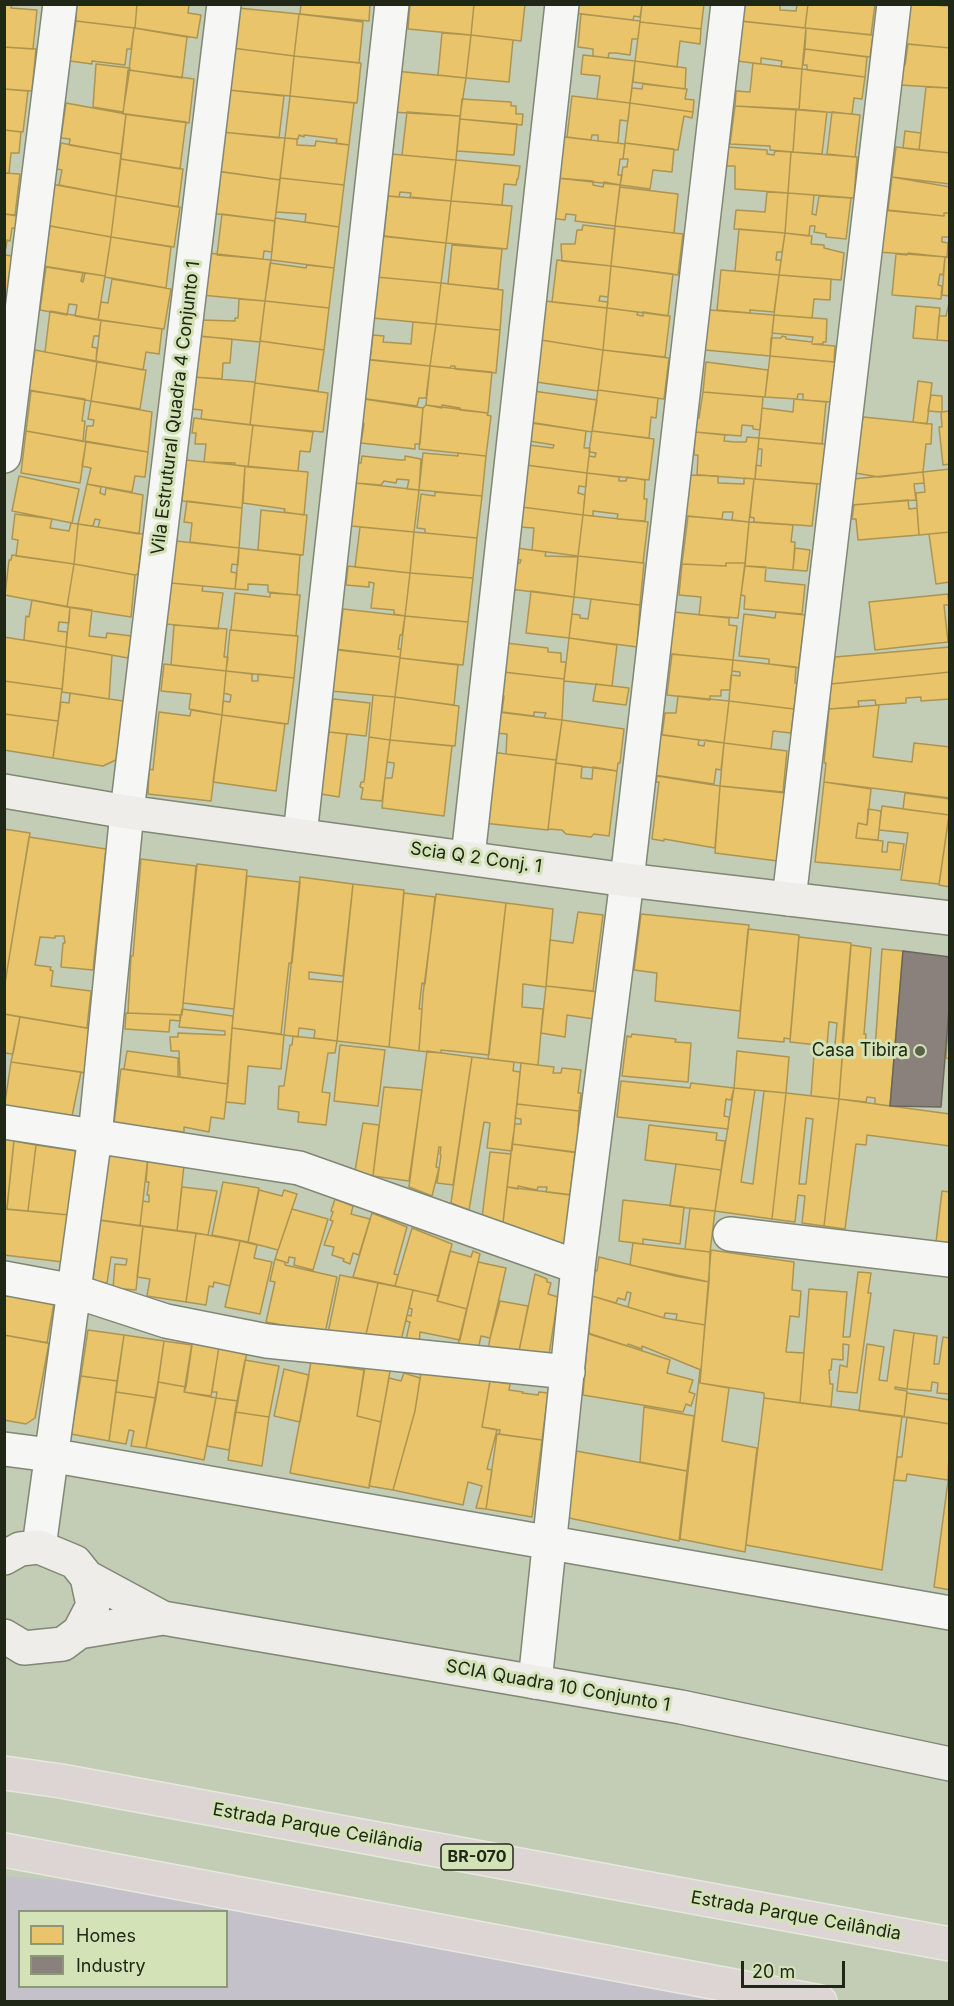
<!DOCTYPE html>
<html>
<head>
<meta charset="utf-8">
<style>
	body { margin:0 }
	#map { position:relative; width:954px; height:2006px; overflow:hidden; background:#c3ccb4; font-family:Inter,sans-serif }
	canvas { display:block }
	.frame { position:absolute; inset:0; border:6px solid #212716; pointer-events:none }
	.legend { position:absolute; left:18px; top:1910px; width:210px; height:78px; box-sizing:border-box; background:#d3e3b7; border:2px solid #8c9877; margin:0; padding:8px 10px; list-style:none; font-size:18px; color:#212716 }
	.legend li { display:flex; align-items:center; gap:12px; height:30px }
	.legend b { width:30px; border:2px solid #8c9877 }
	.scale { position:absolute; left:741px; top:1961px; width:104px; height:27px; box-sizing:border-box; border:3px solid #212716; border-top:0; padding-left:8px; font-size:18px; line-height:21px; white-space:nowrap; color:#212716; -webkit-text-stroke:4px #d3e3b7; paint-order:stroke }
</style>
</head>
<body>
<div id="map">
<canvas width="954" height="2006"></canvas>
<div class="frame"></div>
<ul class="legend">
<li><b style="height:16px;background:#e9c46a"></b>Homes</li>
<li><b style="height:16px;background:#8a817c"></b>Industry</li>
</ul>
<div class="scale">20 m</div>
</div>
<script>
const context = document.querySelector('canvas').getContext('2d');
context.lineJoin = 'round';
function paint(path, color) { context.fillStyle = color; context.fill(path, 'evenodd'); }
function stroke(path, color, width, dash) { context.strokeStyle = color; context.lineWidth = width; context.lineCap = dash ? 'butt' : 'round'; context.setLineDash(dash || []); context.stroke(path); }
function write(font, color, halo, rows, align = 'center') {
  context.font = font + ' Inter,sans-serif'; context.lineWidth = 6; context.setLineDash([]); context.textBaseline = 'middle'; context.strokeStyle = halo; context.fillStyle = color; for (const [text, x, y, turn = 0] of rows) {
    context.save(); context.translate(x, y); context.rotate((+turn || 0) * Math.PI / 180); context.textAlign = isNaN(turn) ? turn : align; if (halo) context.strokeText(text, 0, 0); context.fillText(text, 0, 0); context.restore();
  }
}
paint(new Path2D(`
	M4,1876L238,1894L836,2001H5ZM20,1912H226V1986H20Z`), '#c5c1cb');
const homes = new Path2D(`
	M4,4H12L11,8L37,10L33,49L4,47Z
	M76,4H137L135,28L76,21Z
	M137,4H189L188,13L201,15L197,38L135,28Z
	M301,4H370L369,21L300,14Z
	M410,4H474L471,35L408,29Z
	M474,4H525L521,41L471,35Z
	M575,4H642L640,17L634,16L633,20L574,13Z
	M642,4H704L701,29L640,22Z
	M741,4H780V10L796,11L797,5L785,4H808L805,28L739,21Z
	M808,4H875L871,35L805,28Z
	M910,4L950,6V48L906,44Z
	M238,8L299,14L294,56L232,48Z
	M299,14L363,22L359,63L294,56Z
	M581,14L640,21L638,39H632L630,55L616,53H609L608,58L593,56V49L578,47Z
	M76,21L134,28L131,49H127L125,65L92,61V64L70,61Z
	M741,21L806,28L802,69L781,67L782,61L761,58V64L737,61Z
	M640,22L701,29L700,44L680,41L677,67L635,61Z
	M134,28L187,37L182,78L129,70Z
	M806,28L873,35L870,57L805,49Z
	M442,33L471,35L466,78L438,75Z
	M471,35L513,40L509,82L466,78Z
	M908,44L950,48V88L900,85L902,64L905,65Z
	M4,47L36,49L32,91L4,89Z
	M232,48L294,56L290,96L228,90Z
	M805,49L867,57L865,77L807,70V65H803Z
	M583,55L635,61L630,103L597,99L600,76L581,74Z
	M294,56L361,63L357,103L290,96Z
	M635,61L686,68L685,89L633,82Z
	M753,63L802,69L799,110L735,106L736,91L750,92Z
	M96,64L130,68L123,112L93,107Z
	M802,69L865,77L862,99L854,98L852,114L799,110Z
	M128,70L194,79L189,123L123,114Z
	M395,71L466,78L460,116L391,112Z
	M643,84L687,89L685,99L694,100L693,112L630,103L632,88L642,89Z
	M926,87L950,88V153L919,150Z
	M4,89L28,91L23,132L4,130Z
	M228,90L284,96L279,138L222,132Z
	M290,96L354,103L349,145L336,143L337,139L304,135V137L299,135L298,139L285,138Z
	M572,96L630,103L628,121L620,120L618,143L598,141V135H592L591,140L567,137Z
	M462,99L511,102V106H516V114H523L522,125L460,119Z
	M66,103L126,114L121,154L69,145L70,139L61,138Z
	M630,103L693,112L692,118L684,116L678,150L625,143Z
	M735,106L796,109L793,152L770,150V146L730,144Z
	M796,109L827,112L822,154L793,152Z
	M407,112L460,116L456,160L402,155Z
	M832,112L860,115L855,157L827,154Z
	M126,114L186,122L180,169L121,159Z
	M460,119L517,124L514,155L457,151Z
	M4,130L21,132L19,153H11L9,173H4Z
	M905,131L921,133L919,150L903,148Z
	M221,132L285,138L280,180L217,171Z
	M564,137L625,144L623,159H620L618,175H622L620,185L557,178Z
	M285,138L297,139V145L315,146L316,141L349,145L344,185L280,178Z
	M61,143L121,154L116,196L59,185L62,170L57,169Z
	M625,143L674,149L672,172L653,170L650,189L620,185L623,167H627L628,159H623Z
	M728,147L767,150V154L774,155L775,151L791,152L788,193L735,189V166H726Z
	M896,147L950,153V184L892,177Z
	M791,152L857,157L854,198L788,193Z
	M391,154L456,160L451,201L410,197L411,193L400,192L399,197L386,196Z
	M121,159L183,169L178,207L116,196Z
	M456,160L520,166L518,179H517L516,185L504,184L502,205L451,201Z
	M215,171L280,180L275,221L210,213Z
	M4,173L20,174L15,215L4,214Z
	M892,177L950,187V213H944V216L888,210Z
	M280,178L344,185L339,227L305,222L306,214L276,212Z
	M557,178L593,181V185L603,187L604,182L620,185L615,226L575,221L576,215L566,214L565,220L552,218Z
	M51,184L116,196L111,237L45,225Z
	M620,187L678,194L674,233L615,226Z
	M767,192L788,193L785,233L734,229L736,210L765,212Z
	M788,193L814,195L812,214L816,215L819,196L851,198L846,239L826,237V234L814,232L815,226H810L809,236L785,233Z
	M116,196L180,207L174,247L111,237Z
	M388,196L451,201L446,243L384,236Z
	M451,201L512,206L507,249L446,243Z
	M882,210L944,216V213H950L949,237H942V242L948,243L947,257L878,252Z
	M4,214L18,216L16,229L12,228L10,241L7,240L6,248L4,247Z
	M222,214L275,221L272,252L264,251L263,259L217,255Z
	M275,218L339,227L334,268L271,260Z
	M583,225L615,229L611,266L562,261L561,244H575L577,230H582Z
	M50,226L111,237L105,276L43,266Z
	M615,226L683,234L678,275L611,266Z
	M739,229L785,233L782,252H777L776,260H781L779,275L735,271Z
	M785,233L812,236L811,244L824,245V248L844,253L841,280L779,275Z
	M380,236L446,243L441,283L376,277Z
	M111,237L171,247L166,288L105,277Z
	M452,245L502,249L498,289L448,284Z
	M208,253L271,260L265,301L201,295Z
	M908,253L945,257L943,275L940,274L938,285L942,286L941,299L892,295L896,254L907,255Z
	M4,255L14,256L9,298L4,297Z
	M945,257L950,258V296L942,295Z
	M557,260L611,266L608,297L600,296L599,301L608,302L607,308L552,302Z
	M270,263L306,268L307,265L334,268L329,308L265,301Z
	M611,266L673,274L668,316L607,308Z
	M46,267L83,273L81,281L83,282L85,273L105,276L98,320L75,316L77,305L69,304L67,315L40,310Z
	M721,270L779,275L774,312L750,310V313L717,310Z
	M779,275L831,279L830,300L814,299L812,318L774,315Z
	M376,277L441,283L436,324L372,318Z
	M112,279L171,289L164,329L98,320L101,302L108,303Z
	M441,283L503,290L500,330L436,324Z
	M239,299L265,301L260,342L199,336L201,320L235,321V318H238Z
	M265,301L329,308L324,350L260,341Z
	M545,301L607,308L603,350L541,340Z
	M949,303L950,341L937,340L939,316H946Z
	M916,306L940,308L937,340L913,338Z
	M607,308L638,312L637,315L643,316V312L670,316L665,357L603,350Z
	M709,310L774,315L770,356L705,350Z
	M50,311L101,320L99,336H94L92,347L97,348L96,361L45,352Z
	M774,315L827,319L826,342H823V344H812L835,346L834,362L770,356L771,338H781L782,336L786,337V339L812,342L813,337L772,333Z
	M101,320L162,329L159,354L146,352L143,370L96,361Z
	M413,322L436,324L430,366L370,360L373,335L384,336L383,342L411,344Z
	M436,324L500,330L496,373L455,369V366H451L450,368L430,366Z
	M196,336L232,339L230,363H223L222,379L193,377Z
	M541,340L603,350L598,391L536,382Z
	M260,341L324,350L318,391L255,383Z
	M35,350L97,362L91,401L29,390Z
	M603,350L669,358L664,399L598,390Z
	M770,356L835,362L831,402L803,400V394H798L797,399L765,397Z
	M365,359L430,366L426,398H419L417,406L360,398Z
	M97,362L146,370L140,409L91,401Z
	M706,362L768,370L765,397L703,392Z
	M430,366L492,372L488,413L460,410V408L442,405V408L426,405Z
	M194,377L255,382L250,425L201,419L202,410L191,409Z
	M918,381L932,383L927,424L913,422Z
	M255,383L328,393L323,432L250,425Z
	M598,390L658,398L656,418L651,417L649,438L592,431Z
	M31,391L85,399L82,421H85L83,441L26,431Z
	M533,391L597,400L592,432L529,422Z
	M703,392L763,397L760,430L753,429V426L742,425L741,436L695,432L696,417L699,418Z
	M931,395L942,396V412L950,411V464L943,465L939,427H942L941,412L928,411Z
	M364,399L423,408L420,444H415V449L361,443L364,424L362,421Z
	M794,399L826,402L822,444L759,438L762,408L793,412Z
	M91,401L152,412L148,452L85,441L87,426H93L94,420L88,419Z
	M426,405L488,413L487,415L491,416L486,456L419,449L423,408Z
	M863,417L932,424L931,444H926L923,472L879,477L855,473Z
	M194,418L253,425L248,467L235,465V463L204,462L206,444H195L196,433H192Z
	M531,423L586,431L584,448H590L587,473L525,465L528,445L553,448L554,445L529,441Z
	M253,425L313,432L310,452L300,451L298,471L248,467Z
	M26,431L86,442L80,483L21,473Z
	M592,431L654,439L649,480L587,473L589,456L595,457L596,453L589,452Z
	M695,432L725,435L724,441L735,442H746L747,437L759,438L755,479L697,475L698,455H694Z
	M759,438L825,444L822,484L755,479L756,465L761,466L762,449H758Z
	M86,442L148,452L145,477L135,476L132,492L87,484L91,468L82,466Z
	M423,453L458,456V453L486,456L482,496L419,490Z
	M362,456L400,460H405V456L421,459L419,490L407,489L409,480L397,479L396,483L384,481L381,485L354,483L356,462L361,463Z
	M186,460L245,466L242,508L182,501Z
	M526,465L587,473L586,487L579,486L578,493L585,495L583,515L522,507Z
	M245,466L308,472L304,515L284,512L285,509L243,503Z
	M950,469V532L919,535L916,493L925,492L923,472Z
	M923,472L924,483L914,484L916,500L851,505L853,479Z
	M587,473L619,477V481H626L627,477L645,480L644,499H647L645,521L617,519L618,514L593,511V516L583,515Z
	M688,475L718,476V483L744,484V478L754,479L749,522L732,520L733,512H723L722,519L683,516Z
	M19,476L79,489L72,523L12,511Z
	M754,479L817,484L812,526L754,522V518L750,517Z
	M356,483L419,490L414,532L351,526Z
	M87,484L101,487L100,493L105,495L106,488L143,495L139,534L98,527L100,520L95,519L93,526L78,524Z
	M435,492L482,496L477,538L425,533V529L417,528L421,494L435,496Z
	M908,500L909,509L917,508L919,535L858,540L856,519H852L854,505Z
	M187,501L242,508L239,548L190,542L192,523L184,522Z
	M522,507L583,515L578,556L532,550L534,528L520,527Z
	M261,510L307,515L303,555L258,550Z
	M15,514L52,519L50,528L69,531L71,523L78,524L74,564L16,556L18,540L12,539Z
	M583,515L648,522L643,563L578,556Z
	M688,516L749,522L745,563H726V566L682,564Z
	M749,522L793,525L791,542H795L793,570L745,566Z
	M78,524L143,534L138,574L135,575L74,564Z
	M360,527L414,532L410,573L355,567Z
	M414,532L477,538L473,578L410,573Z
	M950,532V582L936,584L929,534Z
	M176,541L239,548L238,565L232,564L231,572L237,573L235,589L171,583Z
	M239,548L300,555L297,595L268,592V585L248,584V590L235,589Z
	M517,548L546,552L545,556L578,557L574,597L510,589L513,562L520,563L521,560L516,559Z
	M795,548L810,550L807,571L793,570Z
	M12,555L74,564L67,607L5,595L9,560H11Z
	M578,556L644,563L640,605L574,597Z
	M726,563H745L738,618L699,615L701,597L679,595L682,564L726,566Z
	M74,564L135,575L131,617L67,607Z
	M348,566L410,573L405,616L394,614V610L371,608L374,583L369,582V587L346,585Z
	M745,566L766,567L765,581L805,585L802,614L744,609L745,596L741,595Z
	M410,573L473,578L468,622L405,616Z
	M171,583L203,586L202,591L223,593L218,629L166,624Z
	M531,591L574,597L569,638L526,633Z
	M235,593L270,597V593L300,595L296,636L231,630Z
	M948,594L949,605H944L948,642L875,650L869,602Z
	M591,599L640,605L637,647L569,638L572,614L580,615V618L588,619Z
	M32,600L70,607L69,623L59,622L58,631L67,632L66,647L24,640L26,616L29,617Z
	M70,607L92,610L89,636L106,638L107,633L132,636L128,658L66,647Z
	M343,609L405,616L402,635H400L398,649H401L400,657L338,650Z
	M674,612L729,618V625L737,626L733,660L670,654Z
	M776,612L805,615L799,668L769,664V659L739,656L744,614L775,618Z
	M405,616L468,622L463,665L400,658Z
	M174,625L227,629L224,657H228L226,671L171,665Z
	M230,630L298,636L294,678L226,671Z
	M4,637L66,647L62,689L4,681Z
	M569,638L617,645L612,686L564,681Z
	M506,643L548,648V652L561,653V662H566L564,679L503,672Z
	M66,647L112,655L109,699L62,692Z
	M950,647V672L831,684L835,657Z
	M335,649L400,657L395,697L331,691Z
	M672,654L733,660L730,690H721V696H710V700L667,695Z
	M400,658L458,665L454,705L395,697Z
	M733,660L796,667L795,683H797L794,709L729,701L731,675L740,676V672L732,671Z
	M164,664L226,671L222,715L189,709L191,694L161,691Z
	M226,671L252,674V681H258V674L294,678L288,724L222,715L223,701L230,702L231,695L224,693Z
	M503,672L564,679L562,720L544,718L546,713L534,712V716L502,712L504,696H497Z
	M950,672V699L921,701V697L906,698V703L876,705L875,700L858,701L859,707L829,709L831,684Z
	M4,681L62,689L58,721L4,714Z
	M596,684L629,688L626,705L593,701Z
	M70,693L123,701L118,759L103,766L53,758L61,702L69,703Z
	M373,695L395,697L390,740L369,737Z
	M678,696L729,701L724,743L662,735L665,713H676Z
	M395,697L459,706L455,746L390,740Z
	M333,699L370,703L366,736L329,732Z
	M729,701L794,709L791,733L773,731L771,749L724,743Z
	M879,705L873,757L912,762L914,743L950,747V798L824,782L826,763H824L829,709Z
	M191,710L222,715L211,801L148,794L149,769L153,770L159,712L190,716Z
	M498,712L562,720L556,760L506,754L507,734L496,733Z
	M4,714L58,721L53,758L4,750Z
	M222,715L285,724L276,791L213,782Z
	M562,720L624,729L620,763H618L617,771L556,763Z
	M329,732L347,734L339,797L321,794Z
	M658,734L699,740L698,745L704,746L705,740L724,743L721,770L716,769L714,784L654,775Z
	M369,737L390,740L382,801L361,799L363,788L360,787L361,782H364Z
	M390,740L452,746L444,816L382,808L385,778H392L394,766V763L387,762Z
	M724,743L787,751L783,792L720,786Z
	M490,752L556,760L548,830L483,823Z
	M556,763L582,766L581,778L592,779L593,767L617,771L609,836L594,834L591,837L566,834L562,830L548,829Z
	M657,776L720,786L715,848L664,839V841L652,839L659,782H656Z
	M824,782L871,789L867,825L858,823L856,838L883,841L882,852H887L888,842L904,844L900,870L815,862Z
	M720,786L785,793L778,861L715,853Z
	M905,793L950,799L949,815L903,809Z
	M882,806L949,815L939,884L901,880L908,833L879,830Z
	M868,809L881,811L878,840L856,838L858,823L867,825Z
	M950,809V887L939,885Z
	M4,829L30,833L4,989Z
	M29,837L106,849L93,970L61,967L63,943H65L64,936H55V938L40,937L35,965L51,967L50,970L53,971L51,986L91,991L87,1028L4,1014V989Z
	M141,859L196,866L182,1015L128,1013L131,956H133Z
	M197,864L247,870L234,1009L183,1003Z
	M247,876L300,882L292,963H289L281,1034L232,1028Z
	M300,877L353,884L343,976L309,972V979L343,982L337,1041L314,1038L315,1030L299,1028L298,1037L284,1035Z
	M353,884L404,890L389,1047L337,1041Z
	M404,893L435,897L425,984L422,983L419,1009H422L419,1051L389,1047Z
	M436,894L506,903L489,1055L441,1050V1053L419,1051L423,994Z
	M506,903L553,909L546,987L523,984L522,1007L543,1009L538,1065L488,1059Z
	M578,912L603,915L593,991L546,986L550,940L573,943Z
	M641,914L749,925L740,1011L655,1001L657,973L634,970Z
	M748,929L799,935L790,1039L784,1038V1042L738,1038Z
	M799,937L851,943L842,1046L835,1045L837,1023L829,1022L827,1046L790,1042Z
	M851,945L871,948L864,1034H866L865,1047L875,1049L882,949L903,951L890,1106L875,1104V1098L867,1097L866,1102L839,1099Z
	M546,986L598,992L594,1019L567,1015L565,1037L541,1033Z
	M950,1003V1059L946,1058Z
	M182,1009L233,1016L228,1084L180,1077L179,1051H171L170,1037H178V1033L225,1035V1031L179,1027Z
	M126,1013L180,1015V1021L170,1020L169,1032L125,1029Z
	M4,1014L20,1017L13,1054L4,1053Z
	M20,1017L92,1029L86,1073L11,1062Z
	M232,1028L284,1035L281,1069L248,1066L245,1104L226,1102Z
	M632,1034L676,1039L675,1042L691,1043L688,1082L622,1076L627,1036L631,1037Z
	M293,1036L337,1041L335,1053H328L322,1092L330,1093L326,1125L298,1122L299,1112L278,1109L279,1086H284L290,1045H292Z
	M340,1045L385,1050L378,1106L334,1101Z
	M127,1051L178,1058V1077L124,1069Z
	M427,1051L472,1057L453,1185L437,1183L441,1155L440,1154L441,1147H439L436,1167L439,1168L432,1196L409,1187Z
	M737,1051L789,1057L786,1093L734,1088Z
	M814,1055L842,1058L839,1099L811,1096Z
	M472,1057L514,1062L513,1071L520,1072L512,1151L487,1148L490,1123L484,1122L469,1210L451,1203Z
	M11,1062L81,1072L71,1121L4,1109Z
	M521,1063L554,1067L553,1073H561L562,1068L581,1070L578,1093H581L579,1111L517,1104Z
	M121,1069L228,1084L224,1119L211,1117L209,1132L184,1127V1132L114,1123Z
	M621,1081L690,1088L691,1083L734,1088L731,1100L726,1099L724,1116L729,1117L728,1129L617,1117Z
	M384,1087L422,1090L409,1181L373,1176Z
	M734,1088L755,1090L741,1182L753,1184L764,1091L786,1093L772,1219L715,1211Z
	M786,1093L839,1099L824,1226L802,1223L805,1196L798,1195L795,1222L772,1219ZM806,1118L813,1119L806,1184H799Z
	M839,1099L950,1114V1146L867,1135L866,1145L856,1144L845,1229L824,1226Z
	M517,1104L579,1111L578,1126H581L578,1153L512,1144L515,1124H521V1119L515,1118Z
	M363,1123L379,1125L373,1176L355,1171Z
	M649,1125L717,1133L716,1140L725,1141L721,1170L645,1160Z
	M4,1139L14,1140L7,1207L4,1206Z
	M14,1141L36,1145L28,1211L7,1209Z
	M512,1144L575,1152L570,1195L546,1192L547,1187H538L537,1190L518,1186V1189L507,1187Z
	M36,1145L76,1151L69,1215L28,1211Z
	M490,1152L511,1154L503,1223L482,1218Z
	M111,1154L148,1157L140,1226L98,1220L106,1159Z
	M148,1157L184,1165L177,1231L140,1226L143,1201L149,1202V1195H147L149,1182H146Z
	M676,1164L721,1170L715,1211L670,1206Z
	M223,1182L259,1188L248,1242L212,1235Z
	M182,1187L217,1191L208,1235L177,1231Z
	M507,1187L573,1195L566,1246L502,1231Z
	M259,1190L282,1196L284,1190L297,1194L278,1250L248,1242Z
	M942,1191L950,1192V1244L936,1242Z
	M335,1199L353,1206L351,1214L370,1219L359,1255L353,1253L350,1264L343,1261L344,1259L332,1255L334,1247L324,1245L333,1221L330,1220L333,1212L331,1211Z
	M623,1200L684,1207L680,1244L643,1239V1244L619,1241Z
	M690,1208L715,1211L710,1252L685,1249Z
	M4,1209L69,1215L63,1262L4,1255Z
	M292,1209L328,1219L313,1270L294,1265L295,1258L289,1257L288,1263L275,1259Z
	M372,1213L407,1227L394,1274L398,1275L395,1286L353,1277Z
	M100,1220L143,1226L136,1290L113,1288L115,1264L126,1265L127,1259L111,1257L107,1283L93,1281Z
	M143,1226L196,1233L186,1302L147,1296L150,1279L137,1277Z
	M412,1228L452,1244L439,1296L395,1286Z
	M196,1233L240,1241L230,1286L214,1282L213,1287L209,1286L206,1305L186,1302Z
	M240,1241L257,1245L254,1258L272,1262L260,1314L225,1307Z
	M633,1243L710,1252L709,1282L630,1265Z
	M711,1250L794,1262L792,1290L801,1291L799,1317L790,1316L786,1352L804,1353L800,1403L764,1398V1393L700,1383Z
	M450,1251L471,1257L473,1251L480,1254L467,1309L437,1301Z
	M599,1257L675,1276L709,1282L705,1325L676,1320L677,1314L665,1313L664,1318L628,1307L631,1293L627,1292L625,1300L618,1298L616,1303L592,1296L595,1270L597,1271Z
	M275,1259L285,1262V1265L337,1277L325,1333L266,1322L275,1282L270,1281Z
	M478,1262L506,1268L490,1338L481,1336L478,1350L457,1349Z
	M858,1272L871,1273L868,1293H871L857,1393L837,1391L840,1365L847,1367L849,1345L843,1344V1360L832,1359L831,1370H829L830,1384H833L831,1407L800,1403L809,1289L847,1292L843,1337H850Z
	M535,1274L547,1279V1282L551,1283L548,1294L558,1297L548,1361L518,1356Z
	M340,1275L378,1283L364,1343L328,1333Z
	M378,1283L413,1290L400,1345L364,1343Z
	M413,1290L439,1296L437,1301L467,1309L460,1340L420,1332L419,1345L405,1344L410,1322L406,1321L407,1315L411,1316L412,1309L409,1308Z
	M4,1292L55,1297L47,1343L4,1335Z
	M592,1296L664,1318L705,1325L701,1370L642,1346V1349L628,1344L627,1346L589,1334Z
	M500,1301L528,1306L518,1356L488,1351L490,1338Z
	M88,1330L124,1335L117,1381L81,1376Z
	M894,1330L914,1333L907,1389L895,1387V1389L907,1391L904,1417L859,1411L867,1344L884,1347L879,1380L887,1381Z
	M588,1333L670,1360L667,1373L693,1380L689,1392L695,1394L691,1406L686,1404L683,1412L583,1395Z
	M914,1333L937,1336L934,1364H939L943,1337L950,1338V1394L937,1393L938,1383L932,1382L931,1391L907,1389Z
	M4,1335L49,1343L35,1418L26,1424L4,1420Z
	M124,1335L164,1341L156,1398L116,1392Z
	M164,1341L192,1345L186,1387L158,1382Z
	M192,1343L219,1347L211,1396L184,1392Z
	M219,1346L247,1351L238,1401L216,1398L217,1392H212Z
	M245,1360L279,1366L269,1417L235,1412Z
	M311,1362L364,1370L357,1416L381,1422L369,1488L290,1473Z
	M365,1367L390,1371L381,1422L357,1416Z
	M284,1369L309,1375L300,1422L274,1416Z
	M700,1370V1383L729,1388L722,1441L757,1448L745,1552L680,1539Z
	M404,1373L420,1378L415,1411L393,1490L369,1486L389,1378L401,1381Z
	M421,1373L444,1376V1375L490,1381L482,1427L497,1430L487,1469L492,1470L486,1509L476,1508L482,1486L468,1482L463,1505L393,1490L415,1411Z
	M81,1376L117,1381L109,1441L71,1434Z
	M490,1381L510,1384L509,1390L523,1392L522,1393L538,1395L539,1392L548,1393L542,1440L499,1434L500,1430L482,1427Z
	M158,1382L186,1387L184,1392L216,1398L204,1460L146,1448Z
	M116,1392L156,1398L146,1448L131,1446L134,1431L129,1430L126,1444L109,1441Z
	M907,1393L950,1400V1424L904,1417Z
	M216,1398L238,1401L229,1450L207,1446Z
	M764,1398L902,1416L882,1570L746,1545Z
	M644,1407L694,1416L687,1471L640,1462Z
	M235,1412L269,1417L262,1466L228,1460Z
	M907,1417L950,1424L948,1480L907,1474L906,1481L894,1480L897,1457H902Z
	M497,1434L542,1440L532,1517L486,1509Z
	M576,1451L687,1471L679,1541L569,1518V1513H567Z
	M950,1466V1590L934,1587Z`);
paint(homes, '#e9c46a');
stroke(homes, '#ad9551', 1.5);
const industry = new Path2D(`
	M903,951L950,957V997L941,1107L890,1106Z`);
paint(industry, '#8a817c');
stroke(industry, '#6a665d', 1.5);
const street = new Path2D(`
	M4,456L60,4
	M300,835L392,4
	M468,857L562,4
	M789,899L894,4
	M4,1122L299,1168L578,1267
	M730,1234L950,1260
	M4,1278L74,1291L166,1321L267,1341L568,1372
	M4,1449L50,1455L950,1613
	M39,1547L95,1136L127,812L224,4
	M535,1682L578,1267L627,880L728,4`);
const secondary = new Path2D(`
	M4,791L127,812L627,880L950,918
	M4,1558L20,1549L39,1547L75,1562L87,1577L93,1605L79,1632L63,1644L24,1648L4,1636
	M87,1577L163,1618L681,1707L950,1764
	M79,1632L163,1618`);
const highway = new Path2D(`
	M4,1773L61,1781L950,1944
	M4,1850L820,2002`);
stroke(street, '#808775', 36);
stroke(secondary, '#808775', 36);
stroke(highway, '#e4e8dd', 36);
stroke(street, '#f6f7f4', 33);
stroke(secondary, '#eeedea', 33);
stroke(highway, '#dcd5d3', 33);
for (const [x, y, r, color] of [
	[920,1051,6,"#5a614d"]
]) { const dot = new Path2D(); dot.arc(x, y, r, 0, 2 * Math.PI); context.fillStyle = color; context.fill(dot); stroke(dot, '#d3e3b7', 2); }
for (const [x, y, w] of [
	[477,1857,72]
]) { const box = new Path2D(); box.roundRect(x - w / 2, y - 13, w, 26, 4.5); context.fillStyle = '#d3e3b7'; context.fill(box); stroke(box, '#212716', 1.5); }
write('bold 16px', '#212716', null, [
	["BR-070",477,1857]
]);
write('18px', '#212716', '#d3e3b7', [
	["Vila Estrutural Quadra 4 Conjunto 1",176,408,-83],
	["Scia Q 2 Conj. 1",476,858,8],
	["SCIA Quadra 10 Conjunto 1",558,1686,10],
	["Estrada Parque Ceilândia",318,1828,10],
	["Estrada Parque Ceilândia",796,1916,10]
]);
write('18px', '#212716', '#d3e3b7', [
	["Casa Tibira",908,1051]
], 'right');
</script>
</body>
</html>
